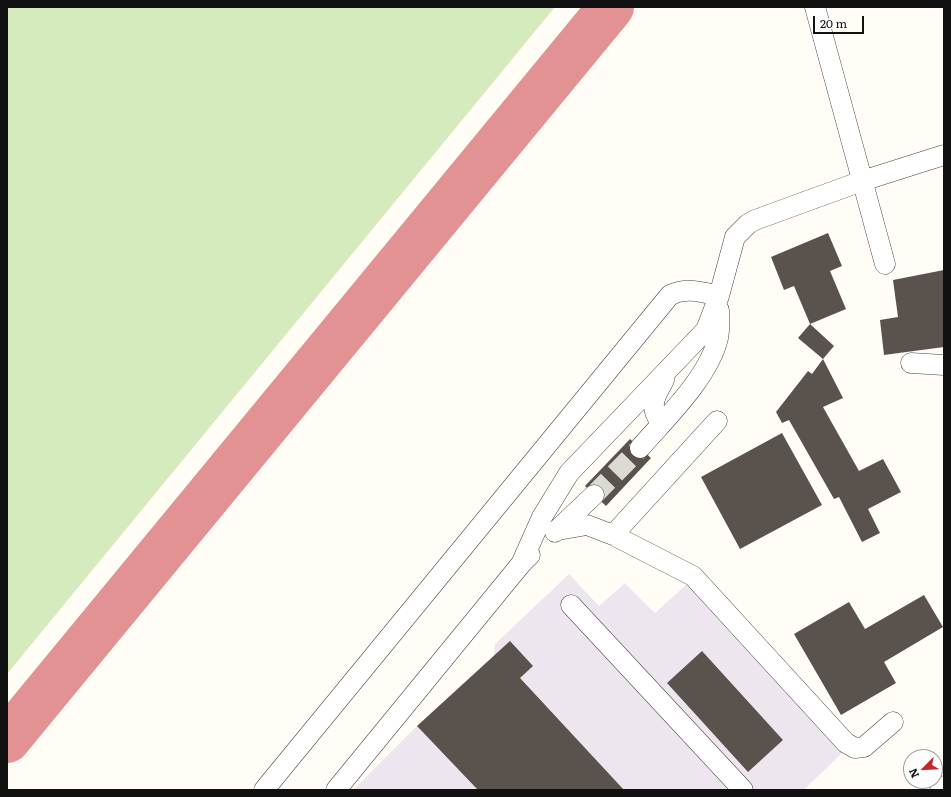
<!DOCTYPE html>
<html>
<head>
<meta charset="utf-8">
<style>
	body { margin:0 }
	#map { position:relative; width:951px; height:797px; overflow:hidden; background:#fffdf5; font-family:Literata,serif }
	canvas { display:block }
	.frame { position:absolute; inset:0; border:8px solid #111; pointer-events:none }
	.north { position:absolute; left:903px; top:749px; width:40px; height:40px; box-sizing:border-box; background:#fff; border:1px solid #a0a0a0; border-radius:50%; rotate:246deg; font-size:11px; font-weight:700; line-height:16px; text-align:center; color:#111 }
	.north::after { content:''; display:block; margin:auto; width:14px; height:18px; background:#c4262e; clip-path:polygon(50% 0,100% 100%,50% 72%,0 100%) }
	.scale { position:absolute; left:813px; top:16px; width:51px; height:18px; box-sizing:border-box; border:2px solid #111; border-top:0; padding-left:5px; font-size:12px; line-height:14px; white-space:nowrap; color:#111; -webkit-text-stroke:3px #fff; paint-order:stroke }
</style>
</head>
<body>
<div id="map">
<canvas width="951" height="797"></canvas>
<div class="frame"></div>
<div class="north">N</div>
<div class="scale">20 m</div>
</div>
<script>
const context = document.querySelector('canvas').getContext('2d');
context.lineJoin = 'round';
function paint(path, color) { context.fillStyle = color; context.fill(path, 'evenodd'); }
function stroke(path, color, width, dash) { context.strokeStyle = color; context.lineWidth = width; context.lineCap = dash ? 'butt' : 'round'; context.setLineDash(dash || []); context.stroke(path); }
paint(new Path2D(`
	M569,574L599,606L625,583L655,613L688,583L843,752L804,790H353L417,726L494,656L495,644Z`), '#eee6ef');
paint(new Path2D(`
	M7,7H555L7,674Z`), '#d5ebbd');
stroke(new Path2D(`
	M7,740L611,7`), '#e29292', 46);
paint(new Path2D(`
	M828,233L842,266L830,271L846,309L810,324L794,286L784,290L771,257Z
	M944,270V347L884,355L880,320L898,317L893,280Z
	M810,324L834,346L823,359L798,338Z
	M823,359L843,398L823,407L859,471L883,459L901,492L868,509L880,533L862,542L839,497L834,499L789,420L782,423L776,412L808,371L812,374Z
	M782,433L822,505L740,549L701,477Z
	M630,439L651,458L606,506L585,486Z
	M924,595L943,627L884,662L896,683L841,715L794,634L849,602L865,629Z
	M510,641L533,666L520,678L624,790H478L417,726Z
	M702,651L783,740L748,772L667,683Z`), '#5a524d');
stroke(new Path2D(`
	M594,495L640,448`), '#dbdad3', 20, [20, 10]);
const minor = new Path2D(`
	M815,7L885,264
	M911,363L944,365
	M661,423C648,405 655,397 664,380
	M640,448C666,418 709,377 718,338C720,329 719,320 719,310
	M558,530L587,525L613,535L693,576L846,743L855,748L864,747L893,722
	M555,532L594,495
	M613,535L717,421
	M521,564L542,517L569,473L706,330L719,296L735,237L748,224L755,220L862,181L944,155
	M571,605L743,790
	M264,790L670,295C687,287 701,292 719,296
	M336,790L521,564L530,555
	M940,790L944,786`);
stroke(minor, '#444', 21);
stroke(minor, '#fff', 20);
</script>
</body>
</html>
